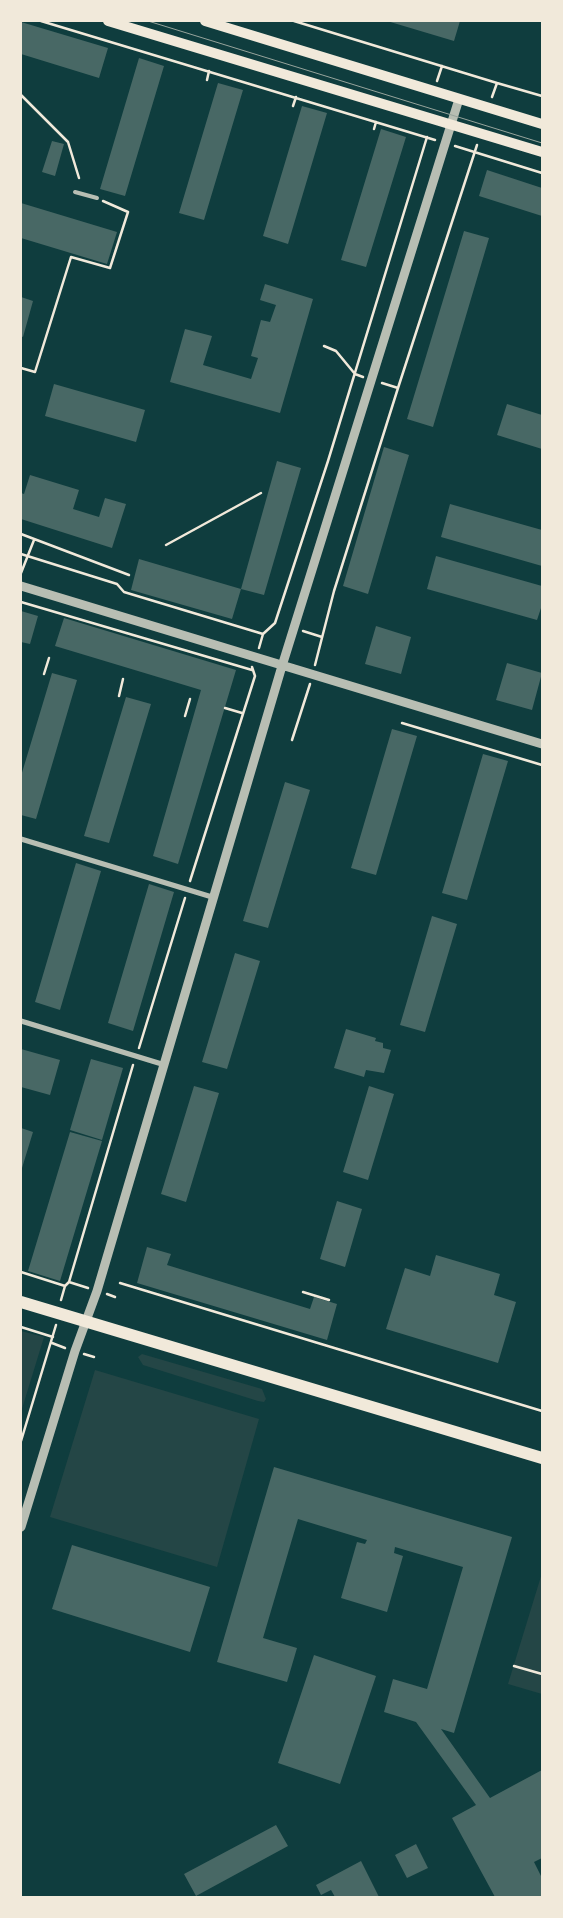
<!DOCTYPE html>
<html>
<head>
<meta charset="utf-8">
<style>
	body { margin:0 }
	#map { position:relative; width:563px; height:1918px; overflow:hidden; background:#0f3d3e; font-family:Raleway,sans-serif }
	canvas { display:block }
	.frame { position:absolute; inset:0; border:22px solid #f1e9da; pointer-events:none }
</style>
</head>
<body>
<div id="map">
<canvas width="563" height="1918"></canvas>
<div class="frame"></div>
</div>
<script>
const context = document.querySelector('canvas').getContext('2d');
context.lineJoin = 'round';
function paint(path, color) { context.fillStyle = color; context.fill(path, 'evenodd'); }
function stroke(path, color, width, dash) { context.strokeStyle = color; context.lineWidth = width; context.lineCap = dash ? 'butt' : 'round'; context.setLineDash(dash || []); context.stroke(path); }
paint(new Path2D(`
	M21,1331L44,1337L21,1412Z
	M142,1354L262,1389L266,1399L264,1402L258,1401L143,1365L138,1357Z
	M95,1370L259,1419L217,1567L50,1517Z
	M542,1573V1694L508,1684Z`), '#244646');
paint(new Path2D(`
	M387,21H460L454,41Z
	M21,22L108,48L99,78L21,54Z
	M139,58L164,66L125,196L100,189Z
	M218,83L243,90L204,220L179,213Z
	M302,106L327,113L288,244L263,236Z
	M381,129L406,137L366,267L341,260Z
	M52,141L64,144L55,176L42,172Z
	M487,170L542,188V216L479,196Z
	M21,203L117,232L107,264L21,238Z
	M464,231L489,238L433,427L407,419Z
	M265,284L313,299L280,413L170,382L185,329L212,336L203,365L251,379L258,358L251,356L261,320L270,322L276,305L260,300Z
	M21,297L33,301L23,337L21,336Z
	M54,384L145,410L136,442L45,416Z
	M507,404L542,415V449L497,435Z
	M384,447L409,455L368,594L343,586Z
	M277,461L301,468L264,595L241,589Z
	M30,475L79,490L73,509L99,517L105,498L126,504L112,548L21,519V493L24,494Z
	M450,504L542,530V566L441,537Z
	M436,556L542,586V605L537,620L427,589Z
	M139,559L241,589L232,619L131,590Z
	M21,611L38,616L30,644L21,642Z
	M64,618L236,670L178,864L153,856L201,690L55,646Z
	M376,626L411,637L401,674L365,664Z
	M507,663L542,673L532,710L496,700Z
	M52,673L77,680L36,819L21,815V776Z
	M126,697L151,704L109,843L84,836Z
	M392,729L417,736L376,875L351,868Z
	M483,754L508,761L467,900L442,893Z
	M285,782L310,790L268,928L243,921Z
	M76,863L101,871L60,1010L35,1002Z
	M149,884L174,892L133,1031L108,1023Z
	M432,916L457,924L425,1032L400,1025Z
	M235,953L260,961L227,1069L202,1062Z
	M346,1029L376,1038L375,1041L383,1043V1048L391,1050L384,1073L366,1070L364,1077L334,1068Z
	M21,1049L60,1060L50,1095L21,1087Z
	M91,1059L123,1068L102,1140L70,1130Z
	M194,1086L219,1093L186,1202L161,1194Z
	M369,1086L394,1094L368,1180L343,1172Z
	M21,1128L33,1132L22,1168H21Z
	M70,1132L102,1141L60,1281L28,1271Z
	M337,1201L362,1209L345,1267L320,1259Z
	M147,1247L171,1254L167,1265L310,1309L314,1297L337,1304L327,1340L137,1283Z
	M436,1255L500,1274L494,1295L516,1302L498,1363L386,1329L405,1268L430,1276Z
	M274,1467L512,1537L454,1733L441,1729L490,1798L542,1770V1858L534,1862L542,1878V1897H495L452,1818L476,1805L416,1722L384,1712L393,1679L427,1689L463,1567L395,1547L394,1553L403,1556L387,1612L341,1598L357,1542L365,1544L367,1540L298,1519L263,1638L297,1648L287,1682L217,1662Z
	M72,1545L210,1587L190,1652L52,1609Z
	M314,1655L376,1676L340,1784L278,1763Z
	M276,1825L288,1846L196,1896L184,1874Z
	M416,1844L428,1868L407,1878L395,1855Z
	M361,1861L379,1897H335L331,1890L321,1895L316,1885Z`), '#486865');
stroke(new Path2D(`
	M41,21L435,140
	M294,21L497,83
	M207,80L209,71
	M437,81L442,66
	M21,95L68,142L79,178
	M492,97L497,83L542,96
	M293,106L296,97
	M374,129L376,122
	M455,146L542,173
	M324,346L336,351L355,374L363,377
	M21,368L35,372L71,257L110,268L128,212L103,201
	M382,383L398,388
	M21,534L129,575
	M166,545L261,493
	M21,554L117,584L124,592L263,634
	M21,573L34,540
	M21,602L252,670
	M303,631L322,637
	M259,648L263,634L275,623L328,461L427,137
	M315,665L334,591L398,388L477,145
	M44,674L49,658
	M119,696L123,679
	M225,708L242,713
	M185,716L190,699
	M402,723L542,765
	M292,740L310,684
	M190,881L255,676L252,667
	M139,1048L185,898
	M21,1272L65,1286
	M69,1282L88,1288
	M120,1283L542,1411
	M303,1292L329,1300
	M107,1294L115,1297
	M61,1300L65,1286L69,1282L133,1065
	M21,1327L53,1337
	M52,1343L65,1348
	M84,1354L94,1357
	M21,1441L56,1325
	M514,1666L542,1674`), '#f1e9da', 2.5);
stroke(new Path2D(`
	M75,192L97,198`), '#b8beb3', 4);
stroke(new Path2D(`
	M21,839L212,897
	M21,1021L165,1065`), '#b8beb3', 5);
stroke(new Path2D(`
	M21,586L542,744
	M21,1527L75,1351L97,1291L282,666L459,99`), '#b8beb3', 9);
stroke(new Path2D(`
	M108,21L542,152
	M205,21L542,124`), '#f1e9da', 10);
stroke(new Path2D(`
	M21,1302L542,1458`), '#f1e9da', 12);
stroke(new Path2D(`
	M148,21L542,143`), '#97a49c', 1);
</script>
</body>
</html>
